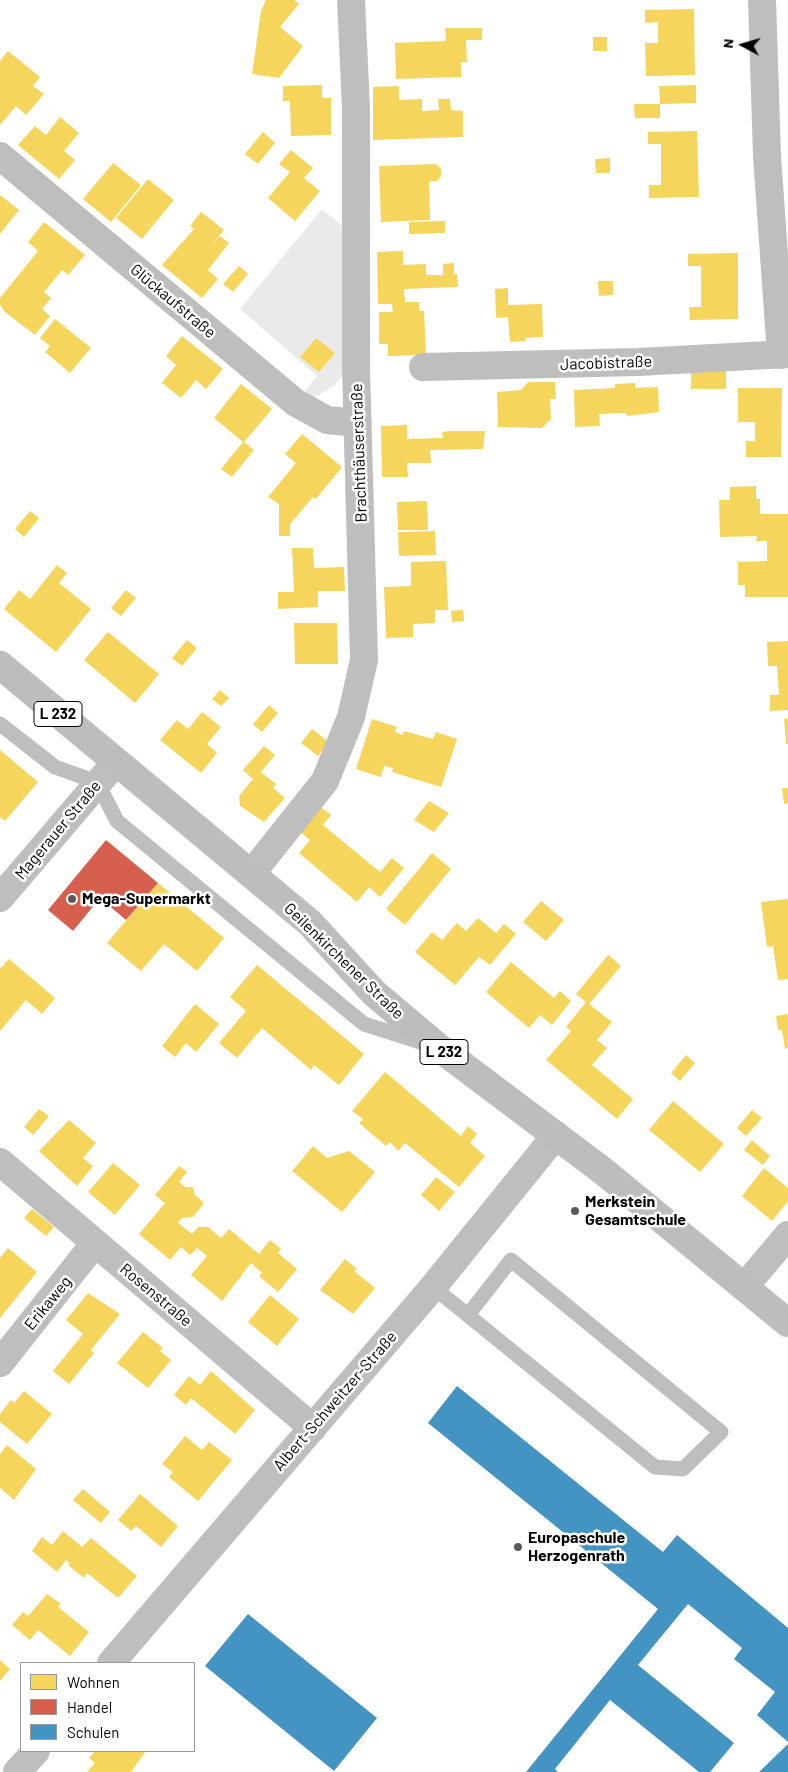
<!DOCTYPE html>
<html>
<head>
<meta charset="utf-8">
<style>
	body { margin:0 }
	#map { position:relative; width:788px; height:1772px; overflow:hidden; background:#fff; font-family:Barlow,sans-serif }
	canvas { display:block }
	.legend { position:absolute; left:20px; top:1662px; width:175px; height:90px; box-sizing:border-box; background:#fff; border:1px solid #999; margin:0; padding:6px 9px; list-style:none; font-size:15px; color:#000 }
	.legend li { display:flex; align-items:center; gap:10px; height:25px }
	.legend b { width:25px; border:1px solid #999 }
	.north { position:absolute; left:718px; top:20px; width:50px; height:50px; -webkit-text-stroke:4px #fff; paint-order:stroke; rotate:276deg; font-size:14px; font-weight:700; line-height:20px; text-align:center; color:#000 }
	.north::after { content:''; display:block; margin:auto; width:18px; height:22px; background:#000; clip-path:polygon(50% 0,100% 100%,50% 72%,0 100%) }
</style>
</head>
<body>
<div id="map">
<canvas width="788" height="1772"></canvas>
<ul class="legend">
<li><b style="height:14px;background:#f6d55c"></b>Wohnen</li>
<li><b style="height:14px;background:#d6604d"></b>Handel</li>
<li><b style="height:14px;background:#4393c3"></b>Schulen</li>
</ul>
<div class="north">N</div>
</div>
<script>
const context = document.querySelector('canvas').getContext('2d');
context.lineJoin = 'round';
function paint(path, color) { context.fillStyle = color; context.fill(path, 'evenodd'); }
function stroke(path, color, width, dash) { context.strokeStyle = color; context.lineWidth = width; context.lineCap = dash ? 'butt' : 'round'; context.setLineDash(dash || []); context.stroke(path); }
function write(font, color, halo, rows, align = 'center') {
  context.font = font + ' Barlow,sans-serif'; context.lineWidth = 5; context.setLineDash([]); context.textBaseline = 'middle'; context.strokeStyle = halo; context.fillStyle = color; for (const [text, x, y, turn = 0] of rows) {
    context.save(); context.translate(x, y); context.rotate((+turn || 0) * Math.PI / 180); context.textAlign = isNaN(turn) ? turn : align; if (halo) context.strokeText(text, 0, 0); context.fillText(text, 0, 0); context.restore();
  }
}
paint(new Path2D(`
	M322,209L347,230L349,367L335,385L312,399L302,395L317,376L240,309Z`), '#eaeaea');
paint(new Path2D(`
	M266,0H294L299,4L280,27L303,46L279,78L252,74L261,11Z
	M694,9L695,75L646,76L645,43H658V22L645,23V10Z
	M445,28H482V40H466L467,62H461V77L396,79L395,43L446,41Z
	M593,37H607V51H593Z
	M8,51L40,77L33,86L44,94L26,115L16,106L0,125V61Z
	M322,85V98H331V135L291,136L290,101H283V86Z
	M696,85V103L660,104V118H635L634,104H660L659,86Z
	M399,86V100L422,99V111L439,110L438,99H450L451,110L463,111V137L373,140V87Z
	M60,117L79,133L64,151L75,160L59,179L18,145L35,126L46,135Z
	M697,131L699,197L649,198V185H661V144H648V132Z
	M263,132L275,143L258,164L245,154Z
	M291,150L313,168L304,178L320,191L295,221L268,198L290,172L279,164Z
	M610,158V173H596L595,159Z
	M113,163L141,185L111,222L83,199Z
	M436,164L441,169V176L437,181H429L430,220L381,222L379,166Z
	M148,179L174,200L142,239L116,218Z
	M0,195L19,210L0,234Z
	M201,212L224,230L212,244L220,236L229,243L208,270L218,279L202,298L162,265L194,229L190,226Z
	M445,221V233L409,234V222Z
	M44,222L85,255L68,275L62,270L44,292L51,298L42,309L50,316L35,335L5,312L0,305V298L38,251L28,242Z
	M403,251V265L426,264V275H443V264L454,263V274H457L458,287L404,289L405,302H419V311H424L426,355L388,356V344H379V312H393L392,304H378L377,252Z
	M738,253V319L690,320L689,307H701V266H688V254Z
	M239,266L248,274L233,292L223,284Z
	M598,281H613V295L599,296Z
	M508,288V305L542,304L543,337L525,338V341L510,342L508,317L496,318L495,289Z
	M55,319L91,348L70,373L45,352L50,346L40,338Z
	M182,336L223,369L206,389L196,380L181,398L162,383L176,365L166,356Z
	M316,338L335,353L319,372L300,357Z
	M691,367H726V389H691Z
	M528,382H555L556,399H550L551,419L542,428L498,427L497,392L521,390Z
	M635,383V388L658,387L659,412L627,416L626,413L599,414L600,426L575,427L574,390L615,388V384Z
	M241,384L272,409L244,442L254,450L232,477L221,469L243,442L214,418Z
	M738,388H782L781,457H746V441H755V422H738Z
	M407,425V439L443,438L442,432L449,431H485L483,449L430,450L431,463H407L408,477H382L381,426Z
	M302,434L342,467L316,499L313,497L290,524V536H279V504L268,497L296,463L285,454Z
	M756,486V499H760V514H788V597H745V585H738V562L767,561V541H756L757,536L720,537L719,500H730V487Z
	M427,501L428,530H398L397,502Z
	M30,511L39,518L24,537L15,529Z
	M435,531L436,555L399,556L398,532Z
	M292,548H313L314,568L344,567L345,591H318V607L278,609V592H294Z
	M446,561L448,610H435V623L413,624V637L386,638L384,587L411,586V562Z
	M57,565L67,573L59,583L91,609L56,652L4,609L19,590L30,599Z
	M126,590L136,598L121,616L111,608Z
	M463,610L464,621L452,622L451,611Z
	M294,623H337L338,664H295Z
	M108,632L159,674L135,703L84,660Z
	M187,640L197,648L182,666L172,658Z
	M788,641V710L770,711V695H779L777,666H768L767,642Z
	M220,690L229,698L221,706L212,699Z
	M269,705L278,713L262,732L253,724Z
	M202,712L221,727L207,744L217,753L201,773L160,740L177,720L188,729Z
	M788,718V744H786L784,719Z
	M372,719L397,727L395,732L403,735L404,731L433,739L436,732L457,739L441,787L392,772L393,768L384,766L381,777L356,769Z
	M312,729L329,742L318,756L301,743Z
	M264,746L275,755L261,772L276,784L273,788L285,798L264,822L240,806L239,796L253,779L243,770Z
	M0,750L38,782L5,821L0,817Z
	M782,788H788V803L784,804Z
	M429,801L449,813L434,832L414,820Z
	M321,807L331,815L323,825L380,872L392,858L404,868L380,897L369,887L357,902L299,853L310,840L300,832Z
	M432,853L451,869L405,925L386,909Z
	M158,883L224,938L197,971L164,944L141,971L107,943Z
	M788,899V979L778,980L773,946L767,947L761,902Z
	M541,901L564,920L546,941L523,922Z
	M478,918L496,933L504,924L516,934L490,965L479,957L455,985L415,952L432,932L442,940L457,923L466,931Z
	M608,955L621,966L589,1004L612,1022L597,1040L607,1048L592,1065L633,1099L617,1119L546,1060L571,1031L566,1027L586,1002L576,994Z
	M9,959L55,998L42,1014L26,1000L0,1031V969Z
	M511,962L554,998L560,991L571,1001L552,1025L540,1015L529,1028L486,992Z
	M257,965L364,1054L339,1085L314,1065L311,1070L262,1028L237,1058L219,1043L246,1011L230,997Z
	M195,1004L219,1024L196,1052L186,1043L175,1057L162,1046Z
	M788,1014V1048L785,1049L782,1030H778L776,1016Z
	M686,1055L695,1063L680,1081L671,1073Z
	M385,1072L461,1136L468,1126L477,1134L470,1143L485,1156L459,1187L405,1143L398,1151L390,1142L386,1146L359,1123L363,1119L352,1111Z
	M673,1101L724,1144L700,1172L649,1130Z
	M39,1109L49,1116L33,1135L24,1127Z
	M752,1110L762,1118L746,1136L737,1128Z
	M69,1120L96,1143L83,1158L93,1166L77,1186L39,1151Z
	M752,1140L770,1156L763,1165L744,1150Z
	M313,1146L327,1158L349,1151L375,1172L342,1212L292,1171Z
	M113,1163L140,1185L115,1215L88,1192Z
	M179,1166L187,1172L179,1182L185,1187H193L195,1195L204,1203L193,1217L182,1218L178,1223L192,1234L198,1227H208L221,1238L229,1229L259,1254L270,1240L281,1249L278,1253L297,1269L278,1292L259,1276L262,1273L251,1263L222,1301L191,1275L207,1256L197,1248L190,1255L181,1247L170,1260L139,1234L165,1203L155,1195Z
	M764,1168L788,1188V1201L772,1221L742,1196Z
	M436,1177L455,1192L439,1211L421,1195Z
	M32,1209L54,1227L46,1236L24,1218Z
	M8,1248L37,1272L0,1318V1258Z
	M345,1259L357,1269L354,1271L375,1288L353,1314L320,1290Z
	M88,1293L120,1314L91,1350L94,1353L69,1384L53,1371L83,1334L66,1320Z
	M270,1295L299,1319L277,1346L248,1322Z
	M143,1332L163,1348L160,1351L171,1360L148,1388L117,1363Z
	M211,1371L255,1410L235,1434L191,1398L186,1405L174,1395L189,1376L200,1385Z
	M24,1391L52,1414L27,1444L0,1422V1414L11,1400L14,1403Z
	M185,1436L202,1450L209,1442L232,1460L198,1501L169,1477L173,1472L162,1464Z
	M7,1445L36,1469L14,1500L0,1488V1454Z
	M83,1489L110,1512L101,1523L73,1500Z
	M140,1494L178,1526L161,1547L136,1526L131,1531L118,1520Z
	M63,1531L82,1547L91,1538L137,1576L118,1598L87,1573L84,1578L68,1565L70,1563L66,1560L57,1572L32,1551L42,1537L52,1545Z
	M47,1594L61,1604L58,1607L89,1632L70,1656L38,1630L30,1640L12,1625L23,1612L28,1616Z
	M0,1660L10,1669L0,1681Z
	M95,1751H146L131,1772H87L95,1763L89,1758Z`), '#f6d55c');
paint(new Path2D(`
	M106,840L158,883L126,920L100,898L73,931L48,910Z`), '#d6604d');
paint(new Path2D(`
	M457,1386L663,1552L677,1535L788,1628V1742L757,1715L775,1692L734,1659L742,1648L688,1604L638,1665L734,1743L710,1772H699L610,1700L555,1769L558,1772H526L658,1609L428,1423Z
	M248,1614L377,1718L334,1771L205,1666Z
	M788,1744V1772H759Z`), '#4393c3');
const primary = new Path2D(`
	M0,665L310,923L374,993L438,1047L603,1171L788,1323`);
stroke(primary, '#dbdbdb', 29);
stroke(new Path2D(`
	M0,724L55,767L97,782L117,821L364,1024L424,1043
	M433,1287L655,1467L683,1469L721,1432L511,1260L468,1315`), '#bebebe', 15);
stroke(new Path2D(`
	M762,0L767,156L781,355
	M0,156L296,403L327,420L358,423
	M423,367L638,362L788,354
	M251,874L325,781L351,717L364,660L356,368V108L351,0
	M0,898L116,762
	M0,1162L313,1428
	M745,1286L788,1235
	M0,1363L95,1243
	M111,1663L433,1287L556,1135
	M17,1772L36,1751`), '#bebebe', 28);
stroke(primary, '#bdbdbd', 28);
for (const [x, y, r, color] of [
	[72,899,5,"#595959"],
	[575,1211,5,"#595959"],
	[518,1547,5,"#595959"]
]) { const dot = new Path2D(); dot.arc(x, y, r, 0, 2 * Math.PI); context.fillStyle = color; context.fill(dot); stroke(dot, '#fff', 2); }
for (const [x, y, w] of [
	[58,714,48],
	[444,1052,48]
]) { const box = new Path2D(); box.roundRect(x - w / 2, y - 12.5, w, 25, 4); context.fillStyle = '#fff'; context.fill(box); stroke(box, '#000', 1); }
write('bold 15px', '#000', null, [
	["L 232",58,714],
	["L 232",444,1052]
]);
write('16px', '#000', '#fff', [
	["Glückaufstraße",173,301,40],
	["Jacobistraße",606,363,-2],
	["Brachthäuserstraße",359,453,-92],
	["Magerauer Straße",58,830,-50],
	["Geilenkirchener Straße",344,961,44],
	["Rosenstraße",156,1295,40],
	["Erikaweg",48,1303,-51],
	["Albert-Schweitzer-Straße",335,1401,-49]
]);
write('bold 16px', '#000', '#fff', [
	["Mega-Supermarkt",82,899],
	["Merkstein",585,1202],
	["Gesamtschule",585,1220],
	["Europaschule",528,1538],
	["Herzogenrath",528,1556]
], 'left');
</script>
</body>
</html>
